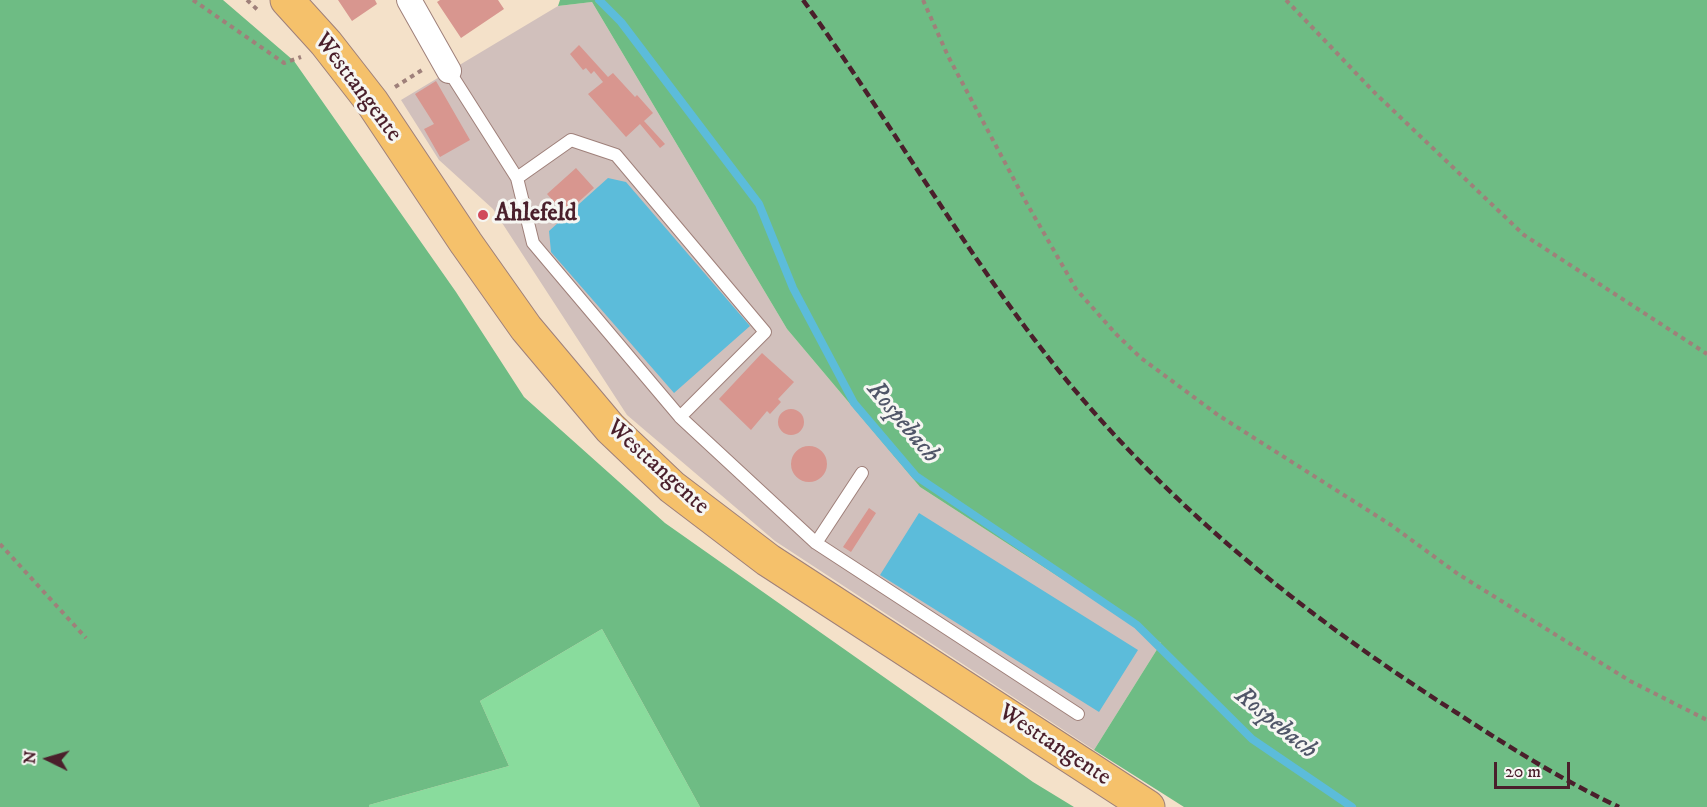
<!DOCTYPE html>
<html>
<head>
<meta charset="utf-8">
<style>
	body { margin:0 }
	#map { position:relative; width:1707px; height:807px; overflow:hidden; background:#f4e1c9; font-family:"IM FELL DW Pica",serif }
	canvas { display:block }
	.north { position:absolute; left:18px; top:729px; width:60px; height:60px; -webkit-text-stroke:4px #f6f6f2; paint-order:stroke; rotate:275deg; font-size:16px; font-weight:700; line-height:24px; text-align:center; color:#4a1f2b }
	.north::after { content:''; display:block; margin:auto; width:21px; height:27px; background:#4a1f2b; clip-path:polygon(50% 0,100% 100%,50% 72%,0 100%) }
	.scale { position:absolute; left:1494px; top:762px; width:76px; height:27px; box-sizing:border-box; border:3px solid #4a1f2b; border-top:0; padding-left:8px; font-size:18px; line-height:21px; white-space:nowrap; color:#4a1f2b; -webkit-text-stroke:4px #f6f6f2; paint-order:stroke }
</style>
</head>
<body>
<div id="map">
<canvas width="1707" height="807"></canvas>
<div class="north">N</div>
<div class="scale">20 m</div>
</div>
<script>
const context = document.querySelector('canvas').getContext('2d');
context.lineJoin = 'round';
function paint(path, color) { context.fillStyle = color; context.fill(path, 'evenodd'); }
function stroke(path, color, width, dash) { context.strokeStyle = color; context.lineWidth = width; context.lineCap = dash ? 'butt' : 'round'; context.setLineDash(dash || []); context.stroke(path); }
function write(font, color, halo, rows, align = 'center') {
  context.font = font + ' "IM FELL DW Pica",serif'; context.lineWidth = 6; context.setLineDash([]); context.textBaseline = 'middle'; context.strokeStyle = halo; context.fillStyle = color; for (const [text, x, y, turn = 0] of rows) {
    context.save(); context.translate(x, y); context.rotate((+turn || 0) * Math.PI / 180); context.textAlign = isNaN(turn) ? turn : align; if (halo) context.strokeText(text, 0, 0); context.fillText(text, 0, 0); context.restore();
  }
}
paint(new Path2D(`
	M592,2L787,329L920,487L1161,643L1094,750L775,541L627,415L493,209L439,160L401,100L558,6Z`), '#d1c0bc');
paint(new Path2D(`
	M602,629L700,807H369V805L509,766L480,701Z`), '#89dc9d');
paint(new Path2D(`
	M0,0H223L294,61L456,292L524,397L665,523L1033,782L1074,807H700L602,629L480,701L509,766L369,805V807H0Z
	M560,0H1707V807H1184L1094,750L1161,643L920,487L787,329L592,2L558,6Z`), '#6ebc84');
paint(new Path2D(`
	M608,178L626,182L750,326L674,393L551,252L549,231Z
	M919,513L1138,650L1099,712L880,575Z`), '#5cbcda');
stroke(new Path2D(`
	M599,0L621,22L759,204L793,288L854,403L916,476L1137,625L1252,739L1352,807`), '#5cbcda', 8);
paint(new Path2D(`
	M338,0H375L377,4L352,21Z
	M440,0H498L504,9L461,38L437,2Z
	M579,45L608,77L613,73L635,97L637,95L653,113L644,121L665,144L660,148L640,124L626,137L588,94L603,82L594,71L591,74L586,68L583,70L570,54Z
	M436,81L470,140L440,157L424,129L434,124L415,94Z
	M576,168L594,188L565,214L547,194Z
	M762,353L794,382L778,399L781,402L770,414L767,411L751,430L719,399Z
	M778 422a13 13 0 1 1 26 0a13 13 0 1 1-26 0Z
	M791 464a18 18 0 1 1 36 0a18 18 0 1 1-36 0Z
	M869,508L876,513L851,552L843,547Z`), '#d8968f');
const service = new Path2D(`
	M449,71L517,178L571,140L616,155L765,332L680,417L533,243L517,178
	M680,417L816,543L1078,714
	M816,543L862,473`);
const minor = new Path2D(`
	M409,0L449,71`);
const primary = new Path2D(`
	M287,0L326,43L372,102L466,243L526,328L610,428L672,487L768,560L1148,807`);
stroke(service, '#9f807a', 14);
stroke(minor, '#9f807a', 26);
stroke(primary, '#9f807a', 35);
stroke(new Path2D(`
	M193,0L284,63L301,57
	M247,0L260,12
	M923,0L948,56L1026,202L1076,289L1116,334L1141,358L1218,415L1391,525L1458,574L1630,681L1707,720
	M1286,0L1376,94L1524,235L1707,354
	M395,87L422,70
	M0,544L86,638`), '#9f807a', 4, [4.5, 4.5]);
stroke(service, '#fff', 12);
stroke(minor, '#fff', 24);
stroke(primary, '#f5c16b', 33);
stroke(new Path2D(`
	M803,0C891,122 965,254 1059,371C1170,508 1309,619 1457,713C1509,747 1562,780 1619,807`), '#4a1f2b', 4.5, [9, 4.5]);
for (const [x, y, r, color] of [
	[483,215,6,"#d1495b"]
]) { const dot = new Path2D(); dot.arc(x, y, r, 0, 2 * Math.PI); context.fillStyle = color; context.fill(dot); stroke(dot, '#f6f6f2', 2); }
write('24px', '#4a1f2b', '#f6f6f2', [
	["Westtangente",357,88,53],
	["Westtangente",657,468,42],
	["Westtangente",1054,746,33]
]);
write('bold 24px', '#4a1f2b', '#f6f6f2', [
	["Ahlefeld",495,215]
], 'left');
write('italic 26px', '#505668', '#f6f6f2', [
	["Rospebach",902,423,50],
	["Rospebach",1275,724,39]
]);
</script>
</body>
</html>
